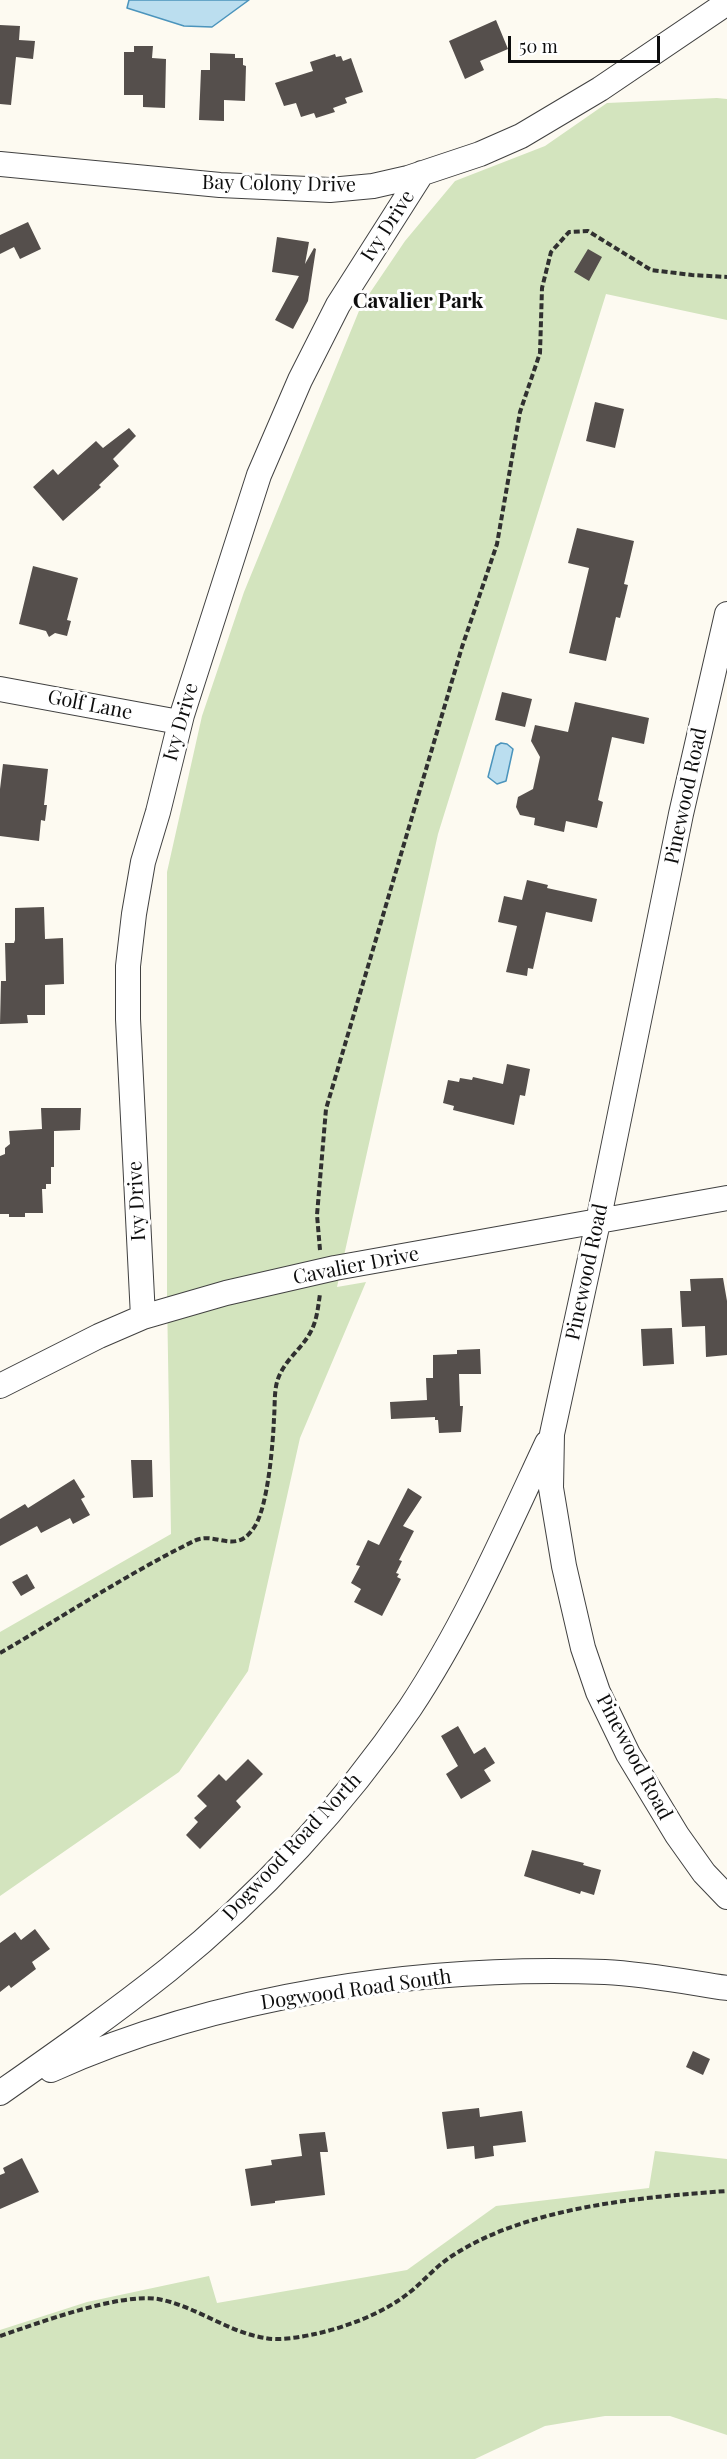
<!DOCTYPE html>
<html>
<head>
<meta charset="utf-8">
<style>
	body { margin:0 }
	#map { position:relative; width:727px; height:2459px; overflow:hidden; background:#fdfaf1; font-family:"Playfair Display",serif }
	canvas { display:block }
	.scale { position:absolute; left:508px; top:36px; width:152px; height:27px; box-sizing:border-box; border:3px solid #0e0e0e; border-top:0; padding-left:8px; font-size:18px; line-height:21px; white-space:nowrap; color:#0e0e0e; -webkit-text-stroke:4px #fff; paint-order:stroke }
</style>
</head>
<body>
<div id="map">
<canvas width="727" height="2459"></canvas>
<div class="scale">50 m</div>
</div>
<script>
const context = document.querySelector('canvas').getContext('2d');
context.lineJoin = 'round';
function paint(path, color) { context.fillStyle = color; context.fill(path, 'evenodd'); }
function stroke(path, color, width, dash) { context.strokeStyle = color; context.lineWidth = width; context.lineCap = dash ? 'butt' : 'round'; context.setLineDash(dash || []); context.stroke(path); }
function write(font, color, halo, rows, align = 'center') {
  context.font = font + ' "Playfair Display",serif'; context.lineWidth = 6; context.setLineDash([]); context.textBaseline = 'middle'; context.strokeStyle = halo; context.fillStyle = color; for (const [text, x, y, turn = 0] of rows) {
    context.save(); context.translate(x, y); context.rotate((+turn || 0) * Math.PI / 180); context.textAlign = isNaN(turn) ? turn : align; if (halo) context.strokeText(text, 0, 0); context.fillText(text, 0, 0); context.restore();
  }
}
paint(new Path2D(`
	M717,98L727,99V320L606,294L438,834L337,1287L366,1282L300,1438L248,1671L179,1772L0,1896V1632L171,1534L167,1297V872L202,716L244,592L361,306L405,241L455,181L545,146L607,103Z
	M655,2151L727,2159V2435L670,2416H605L545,2426L475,2459H0V2330L87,2302L209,2276L217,2303L407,2270L496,2206L649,2188Z`), '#d3e4be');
const water = new Path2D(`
	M129,0H249L212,27L184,26L127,8Z
	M501,743L507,744L513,749L506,781L497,784L488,777L496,746Z`);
paint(water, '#bbdeef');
stroke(water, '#4b94bc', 1.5);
paint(new Path2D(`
	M496,20L508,49L480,61L484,70L465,79L449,41Z
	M0,25L20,26L19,40L35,41L33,59L16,57L11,105L0,104Z
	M134,46H153L152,58L166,59L165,108L143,107V95H124V52H134Z
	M210,53L235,54V58H243V65L246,66L245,101L224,100V121L199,120L201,70H210Z
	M335,54L336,57L341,56L343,61L351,58L363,92L345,98L347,103L333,108L335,112L316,118L314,113L301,117L296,103L284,106L275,83L313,71L310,62Z
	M28,222L41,249L20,259L14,247L0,254V235Z
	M277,237L309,242L305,264L314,248L316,249L308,301L293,329L275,320L299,276L272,272Z
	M588,249L602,257L589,281L574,272Z
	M595,402L624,409L615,448L586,441Z
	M129,428L136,436L113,459L119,466L99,485L101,487L63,521L33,487L53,469L58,475L96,441L103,448Z
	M577,528L634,541L624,584L628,585L620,618L616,617L606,661L569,653L589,568L568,563Z
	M33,566L78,578L67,620L71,621L67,636L55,633L49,637L46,631L19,624Z
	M502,692L532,699L525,727L495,720Z
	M575,702L649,718L644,744L612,737L598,800L603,802L597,828L566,821L564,832L534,825L535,818L520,815L516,807L518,797L533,789L540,757L531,741L535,725L568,732Z
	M3,764L48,769L44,805H47L45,821L41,820L39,841L0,836V789Z
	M527,880L548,885L547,888L597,899L592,922L546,912L533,969L528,968L527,976L506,972L517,926L498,922L504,896L522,900Z
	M44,907L45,939L63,938L64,984L45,985V1015H27L28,1023L0,1024L1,981H6L5,943H14L15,940V908Z
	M507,1064L530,1069L525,1096L520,1095L514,1125L453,1110L454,1106L443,1103L448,1080L459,1082L460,1078L472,1080L473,1077L503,1084Z
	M41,1108H81L80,1130L54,1131V1167H51V1184H46V1189H42L43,1213H25V1217H9V1214H0V1156L5,1154V1148L10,1144L9,1131L42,1129Z
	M723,1278L727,1301V1355L706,1357L705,1326L682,1327L680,1291H691L690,1279Z
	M672,1328L674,1364L643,1366L641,1329Z
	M480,1349L481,1374H459L460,1406H463L461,1432L439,1433L438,1420H435V1417L391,1419L390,1402L427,1400L426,1378H433V1355L457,1354V1350Z
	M131,1460H152L153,1497L133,1498Z
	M74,1479L85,1497L81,1499L90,1515L73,1524L70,1518L41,1533L37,1526L0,1546V1519L25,1504L28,1508Z
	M408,1488L422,1497L403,1526L414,1531L399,1560L402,1561L396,1573L399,1574L397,1577L401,1579L382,1616L354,1602L361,1589L351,1583L360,1566L356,1565L368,1540L379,1545Z
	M27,1574L35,1588L21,1596L12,1582Z
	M458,1726L474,1754L485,1747L495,1763L484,1770L491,1781L461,1799L446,1774L458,1766L441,1736Z
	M248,1759L263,1774L236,1801L241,1807L200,1849L186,1835L198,1822L194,1818L207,1806L197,1796L219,1774L226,1781Z
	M532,1850L584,1863L583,1865L601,1870L594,1895L581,1891L580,1894L524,1876Z
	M35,1929L50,1949L32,1962L36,1969L11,1988L9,1985L0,1992V1943L15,1932L21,1940Z
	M693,2051L710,2059L703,2075L686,2067Z
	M479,2108L480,2117L522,2111L526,2142L493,2146L494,2156L475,2159L474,2146L447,2149L442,2112Z
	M325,2132L328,2152H320L325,2195L275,2201V2203L251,2206L245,2169L272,2165L271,2160L302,2156L299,2134Z
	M22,2158L39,2192L0,2209V2175L5,2173L3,2168Z`), '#554f4c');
const minor = new Path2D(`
	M0,164L220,185L330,190L373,186L408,178L480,154L521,136L600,89L727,3
	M727,614L681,814L598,1222L552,1434L551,1488L564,1566L583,1648L598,1692L628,1754L677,1835L704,1873L727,1897
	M0,689L179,722
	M143,1317L128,1019V966L134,914L143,862L158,812L182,715L259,475L300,380L338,305L422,173
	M0,1386L99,1336L143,1317L226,1293L335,1268L727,1198
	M51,2070C217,1995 423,1965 605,1972C646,1974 687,1982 727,1988
	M0,2093C57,2053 114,2013 168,1970C260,1896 344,1805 410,1708C465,1625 505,1533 547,1443`);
stroke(minor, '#414141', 26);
stroke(new Path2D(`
	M320,1250L317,1215L326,1109L462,647L497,544L520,412L540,353L542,288L551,252L569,232L588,231L651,270L692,275L727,277
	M0,1653C64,1616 127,1574 194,1541C216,1530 236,1557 255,1526C268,1505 273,1444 274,1418C275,1407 274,1393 277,1382C283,1361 300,1351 310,1333C317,1321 318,1307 320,1294
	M0,2336C39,2323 118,2293 158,2299C196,2306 227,2332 265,2338C279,2341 301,2337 315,2334C347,2327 384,2313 410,2292C425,2280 438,2264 455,2254C529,2207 641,2197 727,2191`), '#303030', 4, [6, 3]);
stroke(minor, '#fff', 24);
write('20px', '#0e0e0e', '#fff', [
	["Bay Colony Drive",279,184,1],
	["Ivy Drive",388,226,-57],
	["Golf Lane",90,705,11],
	["Ivy Drive",181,722,-74],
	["Pinewood Road",686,796,-78],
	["Ivy Drive",137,1201,-93],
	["Cavalier Drive",356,1266,-11],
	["Pinewood Road",587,1272,-78],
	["Pinewood Road",634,1757,62],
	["Dogwood Road North",292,1847,-47],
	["Dogwood Road South",356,1990,-8]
]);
write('bold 21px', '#0e0e0e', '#fff', [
	["Cavalier Park",418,301]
]);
</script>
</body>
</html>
